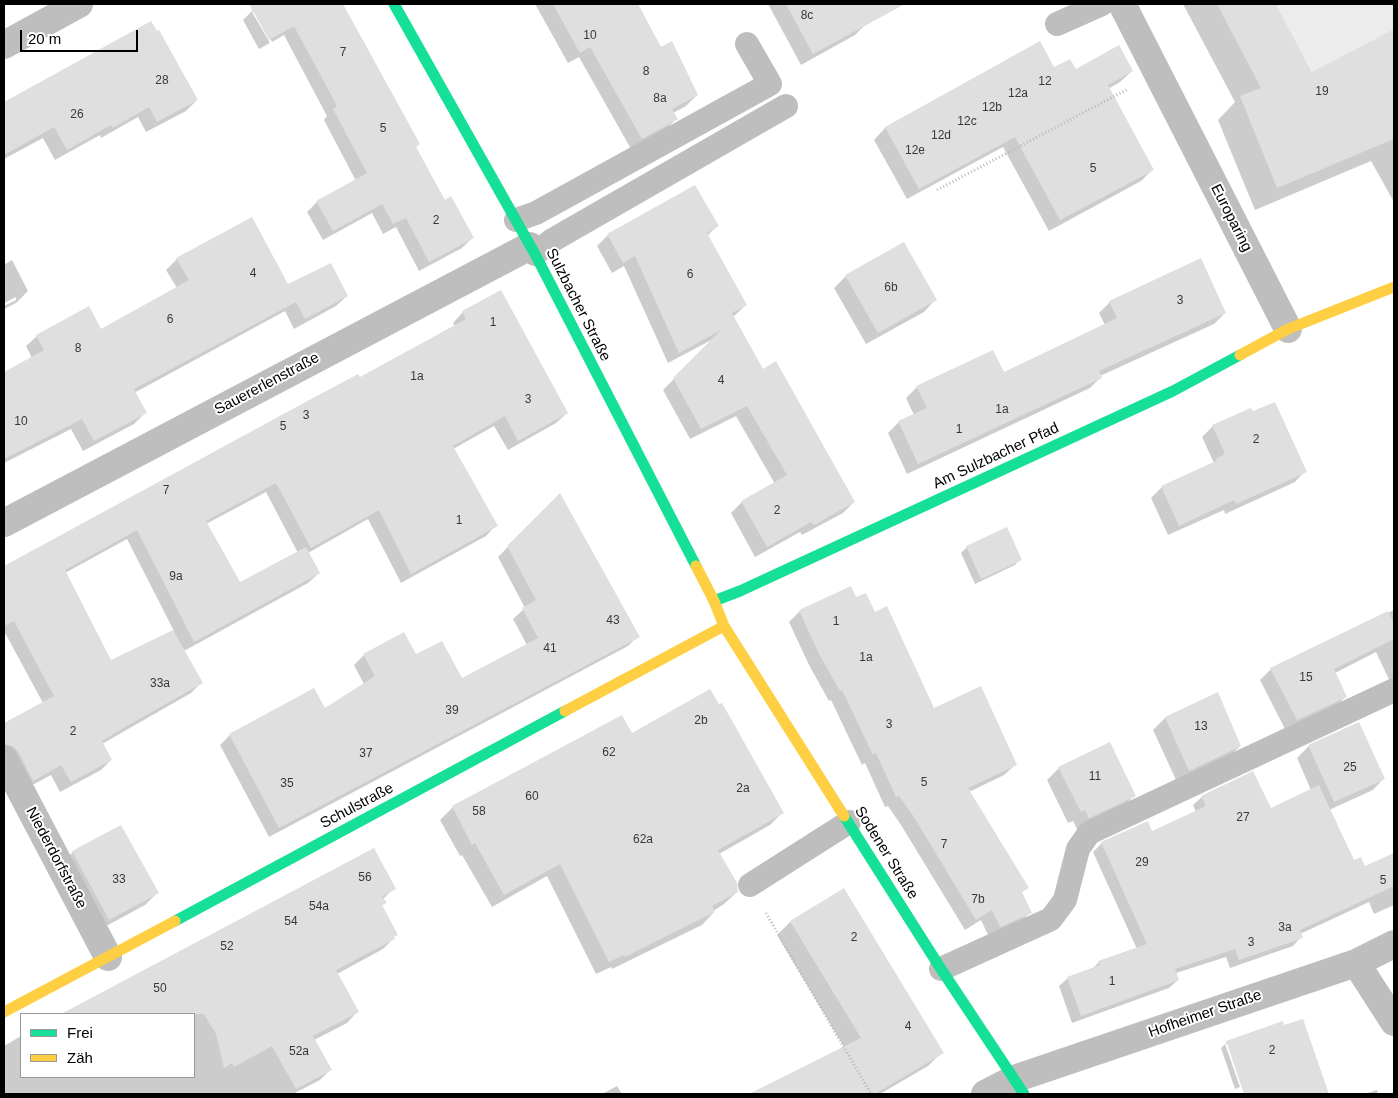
<!DOCTYPE html>
<html>
<head>
<meta charset="utf-8">
<style>
	body { margin:0 }
	#map { position:relative; width:1398px; height:1098px; overflow:hidden; background:#fff; font-family:Helvetica,sans-serif }
	canvas { display:block }
	.frame { position:absolute; inset:0; border:5px solid #000; pointer-events:none }
	.legend { position:absolute; left:20px; top:1013px; width:175px; height:65px; box-sizing:border-box; background:#fff; border:1px solid #999; margin:0; padding:6px 9px; list-style:none; font-size:15px; color:#000 }
	.legend li { display:flex; align-items:center; gap:10px; height:25px }
	.legend b { width:25px; border:1px solid #999 }
	.scale { position:absolute; left:20px; top:30px; width:118px; height:22px; box-sizing:border-box; border:2px solid #000; border-top:0; padding-left:6px; font-size:15px; line-height:18px; white-space:nowrap; color:#000; -webkit-text-stroke:4px #fff; paint-order:stroke }
</style>
</head>
<body>
<div id="map">
<canvas width="1398" height="1098"></canvas>
<div class="frame"></div>
<ul class="legend">
<li><b style="height:6px;background:#16e098"></b>Frei</li>
<li><b style="height:6px;background:#ffcf43"></b>Zäh</li>
</ul>
<div class="scale">20 m</div>
</div>
<script>
const context = document.querySelector('canvas').getContext('2d');
context.lineJoin = 'round';
function paint(path, color) { context.fillStyle = color; context.fill(path, 'evenodd'); }
function stroke(path, color, width, dash) { context.strokeStyle = color; context.lineWidth = width; context.lineCap = dash ? 'butt' : 'round'; context.setLineDash(dash || []); context.stroke(path); }
function write(font, color, halo, rows, align = 'center') {
  context.font = font + ' Helvetica,sans-serif'; context.lineWidth = 4; context.setLineDash([]); context.textBaseline = 'middle'; context.strokeStyle = halo; context.fillStyle = color; for (const [text, x, y, turn = 0] of rows) {
    context.save(); context.translate(x, y); context.rotate((+turn || 0) * Math.PI / 180); context.textAlign = isNaN(turn) ? turn : align; if (halo) context.strokeText(text, 0, 0); context.fillText(text, 0, 0); context.restore();
  }
}
paint(new Path2D(`
	M1276,4H1394V29L1333,61L1317,81Z`), '#ececec');
paint(new Path2D(`
	M264,4H342L419,144L415,148L445,201L472,238L462,248L419,271L396,227L383,234L372,213L323,240L307,212L317,202L356,181L324,120L327,116L284,35L272,42L255,12H252L270,43L259,49L243,20L253,10Z
	M535,4H637L660,48L697,95L686,106L673,113L676,119L665,130L631,149L579,57L568,63Z
	M768,4H856L867,23L855,35L801,65Z
	M1183,4H1275L1311,74L1394,31V202L1371,161L1255,210L1218,120L1235,102Z
	M1040,43L1054,69L1076,71H1132L1120,82L1108,89L1152,170L1141,181L1049,231L1003,147L907,199L874,140L885,128Z
	M43,83L197,100L186,111L146,132L138,117L101,138L100,135L55,160L43,138L4,159V105Z
	M717,226L707,236L746,305L733,317L763,370L854,502L843,513L802,535L800,532L755,557L731,513L742,502L775,484L736,416L690,439L663,390L715,338L668,363L624,266L612,273L597,246L608,235Z
	M177,259L288,286L347,296L336,306L294,329L285,311L134,393L145,413L134,424L83,451L71,429L4,463V373L32,358L26,346L37,336L100,330L177,288L166,270Z
	M12,260L28,291L16,303L4,309V306L16,300V297L4,303V265Z
	M846,276L935,300L924,312L866,344L834,288Z
	M1110,302L1225,313L1214,324L1100,376L1101,377L1090,388L907,474L888,433L899,422L914,415L906,398L917,387L1004,374L1105,325L1099,313Z
	M463,312L567,413L556,423L508,450L494,426L453,449L496,525L486,536L401,583L368,519L308,553L319,573L308,583L184,651L201,683L191,693L102,744L111,760L101,770L60,792L51,775L23,790L4,750V725L43,703L4,631V567L312,400L359,379L455,327L453,323ZM266,492L298,553L240,584L206,524ZM127,539L174,631L111,662L65,573Z
	M1213,426L1305,471L1295,482L1225,514L1224,510L1168,535L1151,498L1162,487L1214,463L1202,437Z
	M560,495L638,636L628,646L269,837L220,745L230,735L324,709L364,684L354,665L364,655L416,656L461,680L527,645L513,619L525,608L498,557Z
	M967,547L1020,559L1015,565L975,584L961,553Z
	M856,599L874,614L933,709L1015,765L1004,775L969,792L1027,888L1021,893L1030,912L1020,923L989,937L981,920L965,930L901,825L888,806L885,807L865,763L862,765L831,700L829,701L809,665L789,622L800,611Z
	M1394,610V690L1376,652L1335,673L1346,696L1335,708L1286,731L1260,680L1271,669Z
	M1218,694L1240,746L1228,758L1177,782L1153,730L1165,718Z
	M631,735L782,813L770,825L719,854L737,892L724,904L713,911L714,912L702,925L612,969L611,967L596,974L547,876L492,907L462,855L460,856L440,820L453,807Z
	M1309,746L1384,778L1373,790L1329,810L1353,862L1364,867L1394,854V905L1374,914L1369,902L1300,934L1301,937L1293,946L1230,968L1226,957L1176,973L1178,980L1169,988L1072,1023L1059,986L1068,978L1092,969L1099,962L1137,949L1093,852L1102,843L1152,833L1196,812L1193,805L1202,797L1270,810L1311,790L1297,758Z
	M1059,768L1134,796L1122,808L1077,829L1073,821L1068,823L1047,780Z
	M120,826L157,893L145,905L97,931L61,864L73,852Z
	M373,850L394,888L383,899L385,903L381,906L393,939L383,949L337,974L357,1012L347,1023L314,1040L331,1069L320,1080L293,1094H4V1046L21,1036V1077H194V1014H63Z
	M844,890L942,1052L928,1066L880,1094H751L844,1047L777,935L790,922Z
	M1303,1020L1328,1094H1286L1278,1074L1228,1044H1225L1240,1087L1235,1089L1221,1048L1226,1043L1282,1022L1283,1027Z
	M617,1086L622,1094H602Z
	M1377,1090L1378,1094H1364Z`), '#0003');
paint(new Path2D(`
	M249,4H343L420,144L416,147L445,200L451,196L474,238L429,262L406,218L393,224L382,204L333,231L316,201L367,173L333,109L337,106L294,26L269,40Z
	M553,4H638L661,47L672,41L698,95L672,109L678,119L642,139L590,47L580,53Z
	M786,4H905L813,54Z
	M1217,4H1276L1312,72L1394,29V139L1277,188L1240,96L1261,88Z
	M151,21L157,31L159,30L198,100L157,122L149,107L112,128L111,125L67,150L54,127L4,155V102Z
	M1040,41L1054,67L1070,59L1076,69L1119,45L1133,71L1108,85L1154,170L1060,220L1015,137L919,189L885,127Z
	M695,185L719,226L707,233L747,305L732,313L763,369L776,361L855,502L814,525L811,522L767,547L741,501L787,475L747,406L701,429L673,378L721,330L679,353L635,256L623,263L607,234Z
	M252,217L288,284L331,263L348,296L305,319L296,302L134,389L147,413L94,441L82,419L4,459V372L44,350L36,335L89,306L101,329L189,280L176,258Z
	M904,242L937,300L878,333L845,275Z
	M1201,258L1226,313L1099,371L1102,378L918,464L898,421L927,408L916,386L993,350L1004,372L1117,318L1109,301Z
	M501,290L568,413L518,441L505,416L453,446L498,526L411,574L379,510L311,548L276,483L206,521L240,582L306,547L320,573L194,642L137,530L65,570L111,660L173,630L203,683L125,727L102,741L112,760L71,782L61,765L33,781L18,751L12,746L4,744V723L54,696L14,621L4,626V566L311,399L358,374L360,377L466,319L462,311Z
	M1275,402L1307,472L1236,504L1234,500L1179,526L1161,486L1216,461V459L1225,454L1212,425L1251,408L1253,411Z
	M560,493L640,637L279,828L229,734L314,688L325,708L375,676L363,654L404,632L416,654L442,641L462,678L538,638L522,608L536,600L507,546Z
	M1007,527L1022,560L981,579L966,546Z
	M851,586L856,597L866,593L875,612L887,606L934,708L981,686L1017,765L968,788L1029,888L1022,892L1032,913L1000,927L992,910L976,920L912,814L899,796L896,797L876,753L873,755L842,690L840,691L819,654L799,610Z
	M1388,611L1394,624V639L1334,669L1347,697L1297,720L1270,668Z
	M710,689L719,704L722,703L784,813L718,850L737,883L738,892L712,906L715,912L625,957L624,955L609,962L560,864L504,895L475,843L472,845L452,806L622,715L632,733Z
	M1218,692L1241,746L1189,771L1165,717Z
	M1359,722L1385,779L1334,802L1308,745Z
	M1110,742L1136,796L1089,818L1085,810L1081,812L1058,767Z
	M1253,771L1271,808L1319,785L1354,860L1361,857L1365,866L1394,853V886L1300,930L1303,938L1239,960L1235,949L1175,969L1179,980L1081,1016L1067,977L1100,965L1098,961L1147,944L1101,842L1148,821L1152,831L1206,806L1201,796Z
	M121,825L159,893L109,920L72,851Z
	M374,848L396,889L382,896L387,903L382,905L398,935L394,937L395,939L336,970L359,1012L313,1036L332,1070L296,1089L272,1046L234,1067L232,1063L224,1068L216,1034L204,1014H61Z
	M844,888L944,1053L875,1094H749L861,1038L790,921Z
	M1303,1019L1329,1094H1244L1226,1041L1283,1021L1284,1025Z`), '#dfdfdf');
stroke(new Path2D(`
	M937,190L1128,89
	M766,913L871,1094`), '#b9b9b9', 3, [1, 2.5]);
stroke(new Path2D(`
	M1057,24L1102,4
	M516,220L536,213L556,202L770,84L747,44
	M535,254L551,241L786,106
	M750,885L849,822
	M941,969L1051,919L1065,900L1078,849L1089,833L1394,690`), '#bebebe', 24);
stroke(new Path2D(`
	M1122,4L1288,329
	M4,45L79,4
	M4,523L530,246
	M4,759L108,957
	M1356,963L1394,1022
	M985,1094L1014,1079L1356,963L1394,944`), '#bebebe', 28);
stroke(new Path2D(`
	M394,4L535,254L696,566
	M714,601L740,591L1173,391L1240,355
	M844,816L941,969L1024,1094
	M175,921L565,711`), '#16e098', 11);
stroke(new Path2D(`
	M1240,355L1288,329L1394,287
	M696,566L714,601L724,626L844,816
	M565,711L724,626
	M4,1012L175,921`), '#ffcf43', 11);
write('12px', '#383838', null, [
	["8c",807,16],
	["10",590,36],
	["7",343,53],
	["8",646,72],
	["28",162,81],
	["12",1045,82],
	["19",1322,92],
	["12a",1018,94],
	["8a",660,99],
	["12b",992,108],
	["26",77,115],
	["12c",967,122],
	["5",383,129],
	["12d",941,136],
	["12e",915,151],
	["5",1093,169],
	["2",436,221],
	["4",253,274],
	["6",690,275],
	["6b",891,288],
	["3",1180,301],
	["6",170,320],
	["1",493,323],
	["8",78,349],
	["1a",417,377],
	["4",721,381],
	["3",528,400],
	["1a",1002,410],
	["3",306,416],
	["10",21,422],
	["5",283,427],
	["1",959,430],
	["2",1256,440],
	["7",166,491],
	["2",777,511],
	["1",459,521],
	["9a",176,577],
	["43",613,621],
	["1",836,622],
	["41",550,649],
	["1a",866,658],
	["15",1306,678],
	["33a",160,684],
	["39",452,711],
	["2b",701,721],
	["3",889,725],
	["13",1201,727],
	["2",73,732],
	["62",609,753],
	["37",366,754],
	["25",1350,768],
	["11",1095,777],
	["5",924,783],
	["35",287,784],
	["2a",743,789],
	["60",532,797],
	["58",479,812],
	["27",1243,818],
	["62a",643,840],
	["7",944,845],
	["29",1142,863],
	["56",365,878],
	["33",119,880],
	["5",1383,881],
	["7b",978,900],
	["54a",319,907],
	["54",291,922],
	["3a",1285,928],
	["2",854,938],
	["3",1251,943],
	["52",227,947],
	["1",1112,982],
	["50",160,989],
	["4",908,1027],
	["2",1272,1051],
	["52a",299,1052]
]);
write('15px', '#000', '#fff', [
	["Europaring",1231,218,63],
	["Sulzbacher Straße",578,305,63],
	["Sauererlenstraße",267,384,-28],
	["Am Sulzbacher Pfad",996,456,-25],
	["Schulstraße",357,806,-28],
	["Sodener Straße",886,853,58],
	["Niederdorfstraße",56,858,62],
	["Hofheimer Straße",1205,1014,-19]
]);
</script>
</body>
</html>
